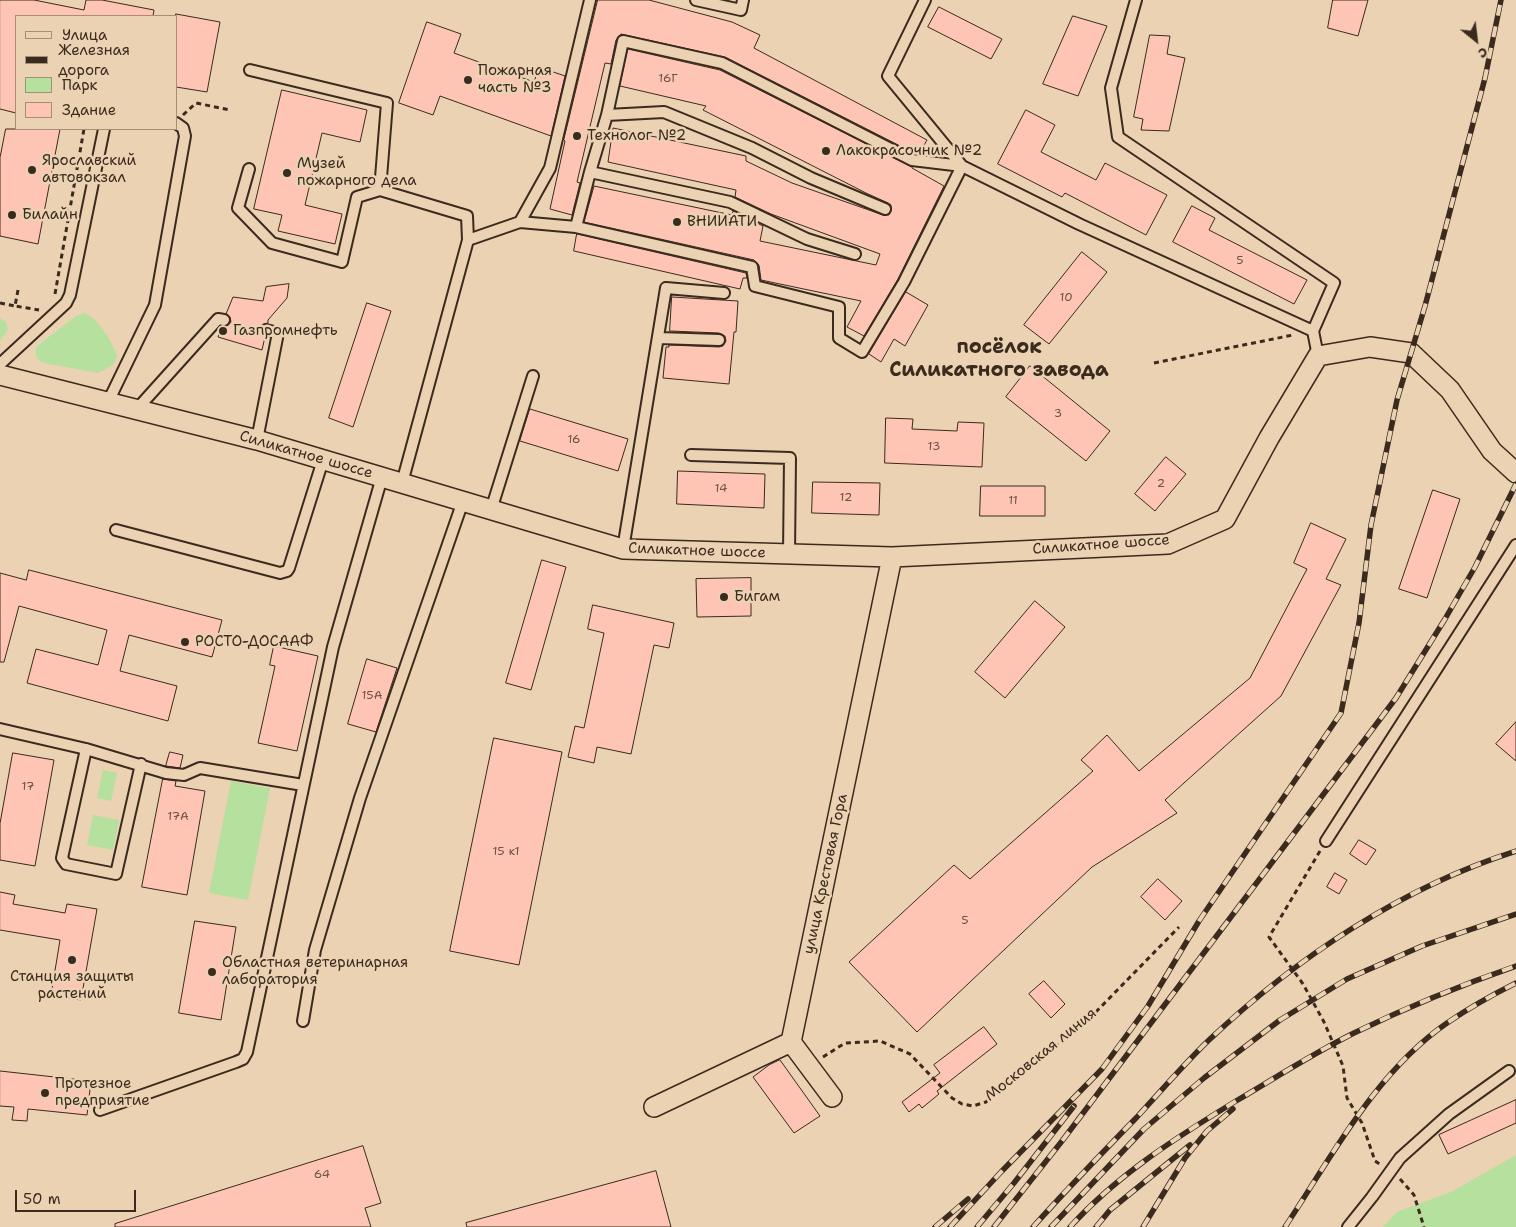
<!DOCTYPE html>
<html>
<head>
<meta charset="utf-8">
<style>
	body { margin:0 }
	#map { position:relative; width:1516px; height:1227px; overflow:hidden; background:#ebd2b3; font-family:"Shantell Sans",sans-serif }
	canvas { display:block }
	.legend { position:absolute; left:15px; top:15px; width:162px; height:115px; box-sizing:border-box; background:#ebd2b3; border:1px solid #a58f77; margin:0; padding:6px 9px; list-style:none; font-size:15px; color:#3b2a1e }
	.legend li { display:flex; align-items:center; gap:10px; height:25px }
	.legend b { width:25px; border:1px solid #a58f77 }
	.north { position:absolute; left:1451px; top:15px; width:50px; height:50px; -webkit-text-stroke:4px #ebd2b3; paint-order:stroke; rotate:151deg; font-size:14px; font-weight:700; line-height:20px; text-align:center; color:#3b2a1e }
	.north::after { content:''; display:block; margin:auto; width:18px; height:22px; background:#3b2a1e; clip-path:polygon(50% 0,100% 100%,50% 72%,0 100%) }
	.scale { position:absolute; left:15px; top:1190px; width:121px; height:22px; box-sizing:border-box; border:2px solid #3b2a1e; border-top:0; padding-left:6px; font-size:15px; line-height:18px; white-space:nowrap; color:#3b2a1e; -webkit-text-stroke:4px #ebd2b3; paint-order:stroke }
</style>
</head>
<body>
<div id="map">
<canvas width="1516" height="1227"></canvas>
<ul class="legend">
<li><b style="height:6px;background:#ebd2b3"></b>Улица</li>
<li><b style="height:6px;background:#3b2a1e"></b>Железная дорога</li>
<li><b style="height:14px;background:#b5e09d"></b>Парк</li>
<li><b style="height:14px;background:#fec5b4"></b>Здание</li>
</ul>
<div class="north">С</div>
<div class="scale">50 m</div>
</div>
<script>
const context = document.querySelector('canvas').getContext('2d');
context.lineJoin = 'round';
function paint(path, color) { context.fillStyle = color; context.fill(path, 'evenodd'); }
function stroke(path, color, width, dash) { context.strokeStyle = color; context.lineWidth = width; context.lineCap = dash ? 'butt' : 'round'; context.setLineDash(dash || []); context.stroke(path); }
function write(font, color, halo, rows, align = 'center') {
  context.font = font + ' "Shantell Sans",sans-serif'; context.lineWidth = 5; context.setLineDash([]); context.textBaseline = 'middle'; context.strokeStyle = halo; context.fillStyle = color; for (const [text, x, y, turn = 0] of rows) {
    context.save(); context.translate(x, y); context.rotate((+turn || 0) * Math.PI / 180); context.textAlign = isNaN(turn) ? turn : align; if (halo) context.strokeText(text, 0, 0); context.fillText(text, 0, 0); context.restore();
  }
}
paint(new Path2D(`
	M85,313C98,319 114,344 117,357L113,365L98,373L44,363C36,359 35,356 36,347L76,316Z
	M0,318L6,322L8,330L0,341Z
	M103,770L117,773L111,801L97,798Z
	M231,781L270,788L248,900L209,893Z
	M93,815L119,820L113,850L87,845Z
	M1516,1155V1227H1383L1397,1212L1451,1192Z`), '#b5e09d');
const building = new Path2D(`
	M0,0H34L84,10L86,0H102L154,10L153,16H16V113L0,109Z
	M598,0H649L732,22L760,35L754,48L927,140L919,154L914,153L725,57L621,34L616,40L611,64L605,63L577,182L580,183L572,215L550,209L565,141L564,140Z
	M1333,0H1368L1358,36L1328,28Z
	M939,7L1002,39L991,59L928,27Z
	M176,14L220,22L207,92L176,87Z
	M1073,16L1107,26L1078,96L1043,84Z
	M427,22L461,34L454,53L534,82L539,67L565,76L551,136L440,96L433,115L399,103Z
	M1150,35L1170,36L1167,54L1185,58L1169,131L1141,130L1143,119L1134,117Z
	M628,49L720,70L912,167V168L944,186L898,279L864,336L847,327L861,301L761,280L759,265L754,260L584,222L594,186L732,215L733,211L763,226L760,241L876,265L880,254L771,214L735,197L736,190L608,162L613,128L746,156V161L792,183L883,215H889L891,211V205L888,203L866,193L703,110L706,106L620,86Z
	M282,90L367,110L360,142L322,133L305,205L342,214L335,244L278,231L282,215L254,209Z
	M1026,110L1055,125L1041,152L1096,180L1105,163L1167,195L1146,235L1065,193L1062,197L998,164Z
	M6,129H60L38,244L0,236V158Z
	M1192,206L1215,218L1209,230L1307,280L1294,304L1173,242Z
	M577,234L746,273L747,278H743L740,289L574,251Z
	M1082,252L1107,272L1049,344L1024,325Z
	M289,284L287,298L268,320V323L264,324L260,328L261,335L265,337L262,350L218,337L222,327L227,326L231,322L230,317L226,314L233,297L263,301L266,287Z
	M906,292L928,305L905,346L894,339L881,362L869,354Z
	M672,297L738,301L736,332H734L729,384L663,378L666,347H669V345L719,347L723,346L726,341L725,336L719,333L670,331Z
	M367,303L391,311L353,427L329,418Z
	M1030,366L1110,431L1086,461L1006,397Z
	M530,409L628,439L618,471L520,441Z
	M886,418L913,419L912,429L957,431L958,422L984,423L982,467L885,463Z
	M1166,457L1186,474L1155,511L1135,494Z
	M678,471L765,474L764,508L677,504Z
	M813,482L880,483L879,515L812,513Z
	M981,486H1045V516H980Z
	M1433,490L1460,499L1427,598L1399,589Z
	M1311,523L1346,539L1326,579L1341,585L1281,696L1165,800L1177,813L1092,867L917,1032L849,962L954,865L970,879L1093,771L1081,760L1107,735L1139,771L1250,678L1307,569L1294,563Z
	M542,560L566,567L531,690L506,683Z
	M29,570L222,620L212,657L129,635L120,671L177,686L168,721L27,683L36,649L98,665L107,630L19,606L4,662H0V573L26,580Z
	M751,578V616L697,617L696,579Z
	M1035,601L1065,627L1005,698L975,672Z
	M593,605L674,623L669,648L654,645L631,754L597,747L594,763L568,757L575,726L584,728L604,633L588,629Z
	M274,646L318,656L297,751L258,743L275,666L270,665Z
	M367,659L397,668L376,732L348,724Z
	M1516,722V761L1496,744Z
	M494,738L562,752L519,965L450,951Z
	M170,752L183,755L180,768L166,766Z
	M13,753L54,760L35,866L0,860V824Z
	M163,779L176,781L175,786L205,791L187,895L142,887Z
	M1359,840L1376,850L1366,865L1350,854Z
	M1335,873L1347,880L1339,894L1327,887Z
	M1158,879L1182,901L1165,920L1141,897Z
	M0,892L15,895L13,904L65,913L67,904L97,909L81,1000L51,995L60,940L0,930Z
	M195,921L236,927L221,1020L179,1013Z
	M1044,981L1065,1004L1051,1018L1029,994Z
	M984,1027L997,1044L937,1091L939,1094L922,1108L919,1104L909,1112L902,1102L940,1073L934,1065Z
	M780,1060L820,1116L794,1133L753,1077L769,1065Z
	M0,1071L91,1081L87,1115L28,1109L27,1121L12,1120L14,1107L0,1106Z
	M1516,1100V1123L1448,1154L1439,1135Z
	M363,1146L381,1203L365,1208L371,1227H115V1224Z
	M656,1171L671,1227H467L466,1223Z`);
paint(building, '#fec5b4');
stroke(building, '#3b2a1e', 1);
const service = new Path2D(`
	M696,0L741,10L743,0
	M925,0L888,76L962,166L1079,224L1313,331L1318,356
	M1136,0L1111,88L1118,137L1334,283L1313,331
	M250,70L387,103L380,190L467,216L468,240L402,483
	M249,169L238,208L272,243L342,262L357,197L380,190
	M590,172L607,115L664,112L752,148L811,178L885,209
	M520,222L550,168L590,0
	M576,227L590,172L730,202L807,239L855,254
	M468,240L520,222L576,227L752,267L755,286L839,307V338L862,352L904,282L962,166L912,160L722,63L623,41L607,115
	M659,338L719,340
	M0,364L66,303L70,295L104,129
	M108,402L155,305L185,136L183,128L176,123
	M137,409L218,319L224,320
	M257,440L278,333L266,330
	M691,455L790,458L789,554
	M491,510L533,376
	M116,530L280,573L287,571L289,568L323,460
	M623,549L666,288L724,293
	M0,729L86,749L166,773L184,775L200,768L303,785
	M86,749L62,858L66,864L116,874L141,764
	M1326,841L1516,545
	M303,1021L315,950L360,798L463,501
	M100,1110L236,1062L243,1059L247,1052L333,647L382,477
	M1348,1227L1372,1197L1400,1158L1449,1114L1509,1071`);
const minor = new Path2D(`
	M0,375L257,440L623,549L892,557L1168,544L1225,519L1269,438L1318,356L1370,347L1411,353L1450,390L1492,451L1516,473
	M791,1042L832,1097
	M654,1107L791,1042L892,557`);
stroke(service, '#3b2a1e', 14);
stroke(minor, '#3b2a1e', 22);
stroke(new Path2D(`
	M183,115L196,103L230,110
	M18,290L15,306L39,310
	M55,294L84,129
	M0,303L15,306
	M1154,363L1293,335
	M1320,851L1269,937L1303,984L1324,1022L1343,1066L1347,1098L1362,1123L1375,1161L1381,1165
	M823,1057L845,1043L880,1041L910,1054L952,1098L962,1104L973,1106L986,1102L1089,1019L1179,927
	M1400,1179L1414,1195L1424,1227`), '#3b2a1e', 3, [5, 4]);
stroke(service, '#ebd2b3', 10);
stroke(minor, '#ebd2b3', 19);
const rail = new Path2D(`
	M935,1227L968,1199
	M950,1227L1001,1172L1102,1069L1148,1006L1199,921L1341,713L1359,623L1371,525L1397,400L1425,306L1485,78L1501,0
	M977,1227L1014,1183L1074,1106
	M994,1227L1062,1141L1396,698L1445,619L1475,567L1516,484
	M1033,1227C1067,1189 1102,1153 1137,1117C1161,1091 1184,1064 1209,1040C1296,958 1402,887 1516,851
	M1051,1227L1144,1129L1204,1078L1280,1020L1347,979L1422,946L1516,914
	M1070,1227C1117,1175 1177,1137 1236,1101C1275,1078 1314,1053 1354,1033C1407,1007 1461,985 1516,966
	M1096,1227L1110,1210L1190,1145
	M1143,1227L1185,1158L1207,1131L1233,1109
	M1285,1227C1332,1156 1376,1072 1447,1023C1469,1008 1492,995 1516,983`);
stroke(rail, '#3b2a1e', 5.5);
stroke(rail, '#ebd2b3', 4, [11]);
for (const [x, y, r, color] of [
	[468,80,5,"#3b2a1e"],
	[577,136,5,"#3b2a1e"],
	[826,151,5,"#3b2a1e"],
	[32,170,5,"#3b2a1e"],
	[287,173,5,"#3b2a1e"],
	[12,215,5,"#3b2a1e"],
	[677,222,5,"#3b2a1e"],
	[223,331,5,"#3b2a1e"],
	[724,597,5,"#3b2a1e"],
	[185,642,5,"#3b2a1e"],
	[72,960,5,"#3b2a1e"],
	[212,972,5,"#3b2a1e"],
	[45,1093,5,"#3b2a1e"]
]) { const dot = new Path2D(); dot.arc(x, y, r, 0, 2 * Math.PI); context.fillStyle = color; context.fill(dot); stroke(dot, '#ebd2b3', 2); }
write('12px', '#6c5144', null, [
	["16Г",668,79],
	["5",1240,261],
	["10",1066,298],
	["3",1058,414],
	["16",574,440],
	["13",934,447],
	["2",1161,484],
	["14",721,489],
	["12",846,498],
	["11",1013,501],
	["15А",372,696],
	["17",28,787],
	["17А",178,817],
	["15 к1",506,852],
	["5",965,921],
	["64",322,1175]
]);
write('15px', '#3b2a1e', '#ebd2b3', [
	["Пожарная",478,71],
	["часть №3",478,88],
	["Технолог №2",587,136],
	["Лакокрасочник №2",836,151],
	["Ярославский",42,161],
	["автовокзал",42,178],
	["Музей",297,164],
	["пожарного дела",297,181],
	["Билайн",22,215],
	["ВНИИАТИ",687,222],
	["Газпромнефть",233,331],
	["Бигам",734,597],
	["РОСТО-ДОСААФ",195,642],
	["Областная ветеринарная",222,963],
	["лаборатория",222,980],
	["Станция защиты",72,977,"center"],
	["растений",72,994,"center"],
	["Протезное",55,1084],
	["предприятие",55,1101]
], 'left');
write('15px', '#3b2a1e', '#ebd2b3', [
	["Силикатное шоссе",306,455,16],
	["Силикатное шоссе",1101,545,-4],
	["Силикатное шоссе",697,551,2],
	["улица Крестовая Гора",826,874,-78],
	["Московская линия",1041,1055,-39]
]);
write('bold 20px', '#3b2a1e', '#ebd2b3', [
	["посёлок",999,348],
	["Силикатного завода",999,371]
]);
</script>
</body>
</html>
